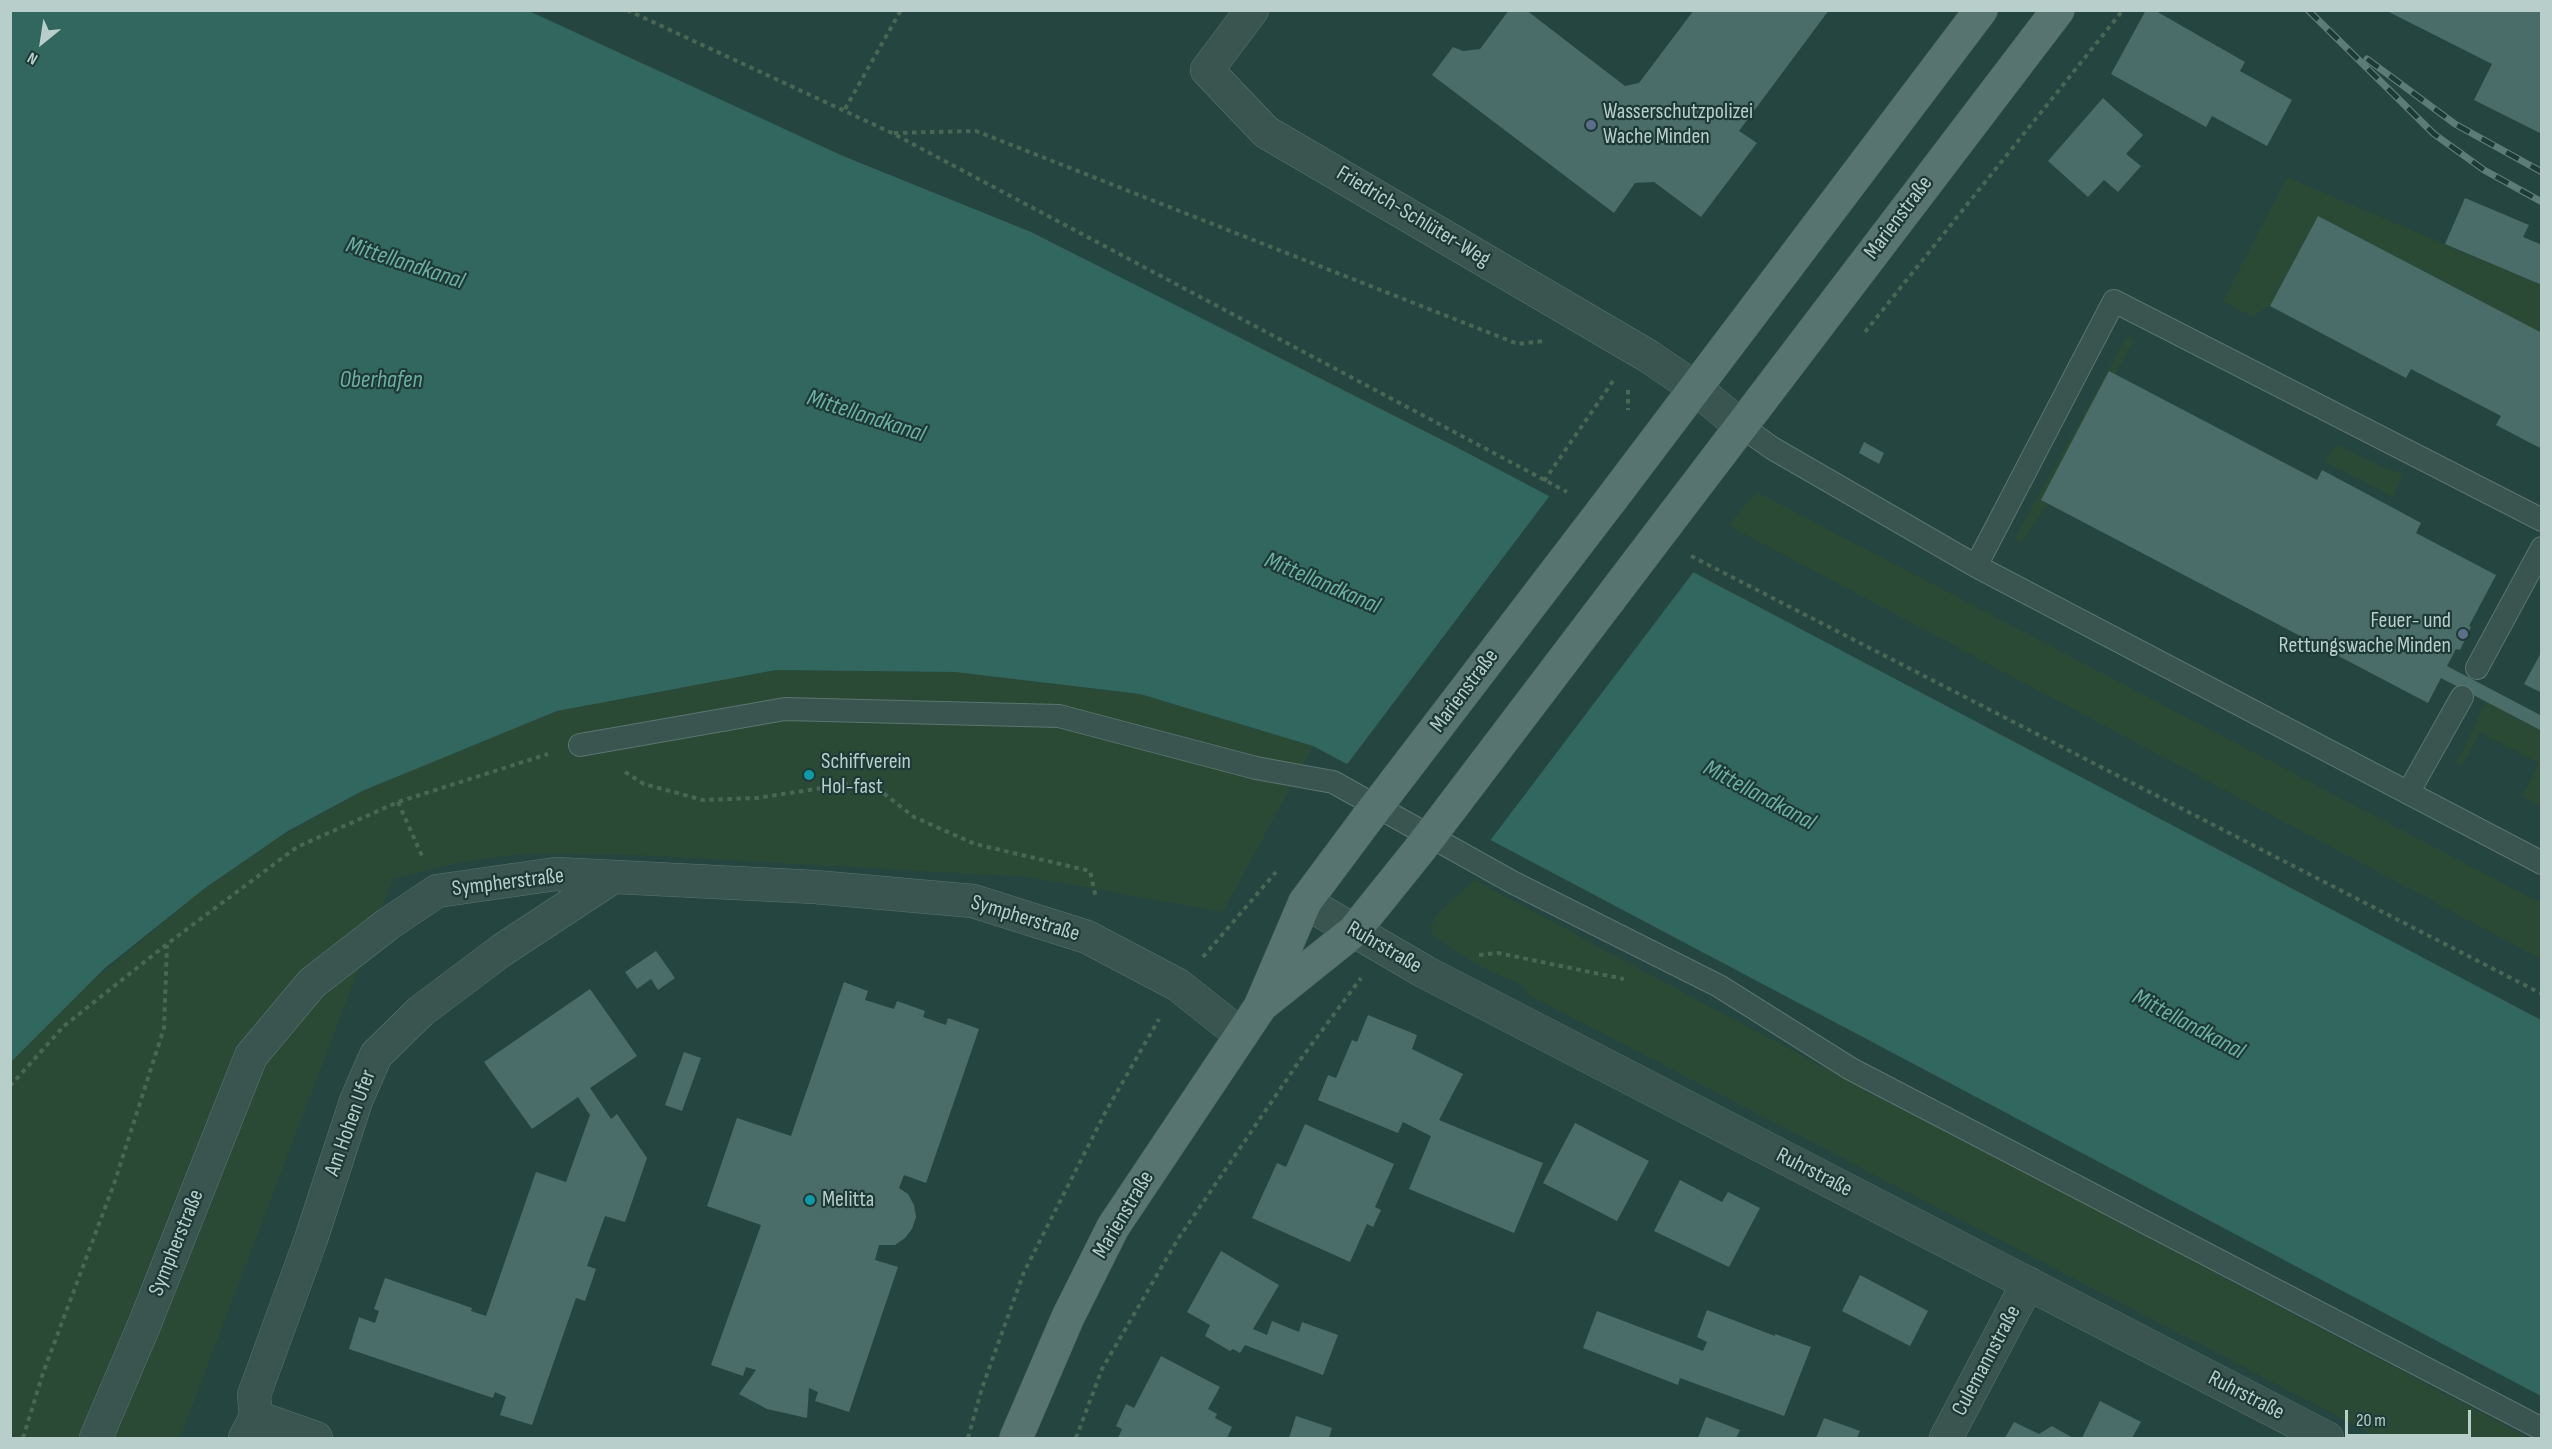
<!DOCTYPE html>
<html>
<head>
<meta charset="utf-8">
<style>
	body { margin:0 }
	#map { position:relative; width:2552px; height:1449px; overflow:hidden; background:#254540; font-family:"Sofia Sans Condensed",sans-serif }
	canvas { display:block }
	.frame { position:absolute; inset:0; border:12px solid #b7cecb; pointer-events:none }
	.north { position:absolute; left:12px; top:12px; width:60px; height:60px; -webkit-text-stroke:4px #1e3a36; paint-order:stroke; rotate:210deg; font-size:16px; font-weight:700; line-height:24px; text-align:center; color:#b7cecb }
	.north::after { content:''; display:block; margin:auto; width:21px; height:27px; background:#b7cecb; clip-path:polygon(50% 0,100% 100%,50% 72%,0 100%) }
	.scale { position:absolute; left:2345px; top:1410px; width:126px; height:27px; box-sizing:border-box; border:3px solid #b7cecb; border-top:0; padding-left:8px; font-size:18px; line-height:21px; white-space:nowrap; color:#b7cecb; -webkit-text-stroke:4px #1e3a36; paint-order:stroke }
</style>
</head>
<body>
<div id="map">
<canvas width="2552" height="1449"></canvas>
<div class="frame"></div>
<div class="north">N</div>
<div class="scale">20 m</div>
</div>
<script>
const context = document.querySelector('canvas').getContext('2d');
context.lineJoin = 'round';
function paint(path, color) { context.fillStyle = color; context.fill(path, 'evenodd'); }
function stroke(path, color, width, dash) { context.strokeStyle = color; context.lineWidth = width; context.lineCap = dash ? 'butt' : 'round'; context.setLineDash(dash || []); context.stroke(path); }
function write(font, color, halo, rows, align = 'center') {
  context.font = font + ' "Sofia Sans Condensed",sans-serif'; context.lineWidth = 4.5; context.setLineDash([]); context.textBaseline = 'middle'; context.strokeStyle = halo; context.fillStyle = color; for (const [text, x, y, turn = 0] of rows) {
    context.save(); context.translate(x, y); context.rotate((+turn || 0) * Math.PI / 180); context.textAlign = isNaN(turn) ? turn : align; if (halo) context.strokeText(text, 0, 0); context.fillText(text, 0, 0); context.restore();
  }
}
paint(new Path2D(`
	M2287,177L2541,285V333L2318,216L2270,306L2252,317L2223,301Z
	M2130,336L2133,342L2116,374L2109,372L2041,500L2048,504L2023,541L2017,542L2016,536L2126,338Z
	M2338,445L2394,472L2401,471L2402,477L2393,497L2325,462L2334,447Z
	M1757,492L2541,903V959L1728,525Z
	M776,670L955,672L1140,694L1313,746L1223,912L1029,877L635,855L523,854L460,862L393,879L180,1438H11L10,1061L74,996L205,888L278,838L365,789L557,711Z
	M2486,702L2541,731V801L2538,805L2522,796L2539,763L2480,733L2463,764L2459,765L2456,763Z
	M1475,880L1748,1027L2529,1438H2380L1525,993L1524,986L1485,969L1433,936L1430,927L1439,912Z`), '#2b4a35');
paint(new Path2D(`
	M11,11H529L843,156L1031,232L1458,448L2541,1020V1396L1313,746L1140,694L955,672L776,670L557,711L362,791L288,831L205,888L105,968L11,1062Z`), '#32675f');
paint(new Path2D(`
	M1551,494L1695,570L1489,842L1345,767Z`), '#254540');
paint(new Path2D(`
	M1509,10H1526L1625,86L1639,83L1694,10H1829L1739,131L1757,143L1701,217L1654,182L1635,183L1614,213L1432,75L1453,47L1463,51L1480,49Z
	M2146,10H2154L2245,62L2240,71L2292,100L2267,146L2212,116L2206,127L2111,74Z
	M2385,10H2542V134L2474,100L2492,64Z
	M2103,98L2143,135L2126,154L2141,166L2118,192L2104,180L2088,197L2048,161Z
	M2465,198L2529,225L2523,237L2542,245V285L2445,244Z
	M2318,216L2542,333V449L2496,425L2501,416L2411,369L2406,378L2270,306Z
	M2109,371L2317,480L2322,470L2397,510L2421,523L2416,533L2496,575L2469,626L2471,627L2460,650L2456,649L2447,666L2542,716V731L2441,678L2428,703L2041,500Z
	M1864,442L1884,453L1879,464L1859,453Z
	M2542,651V693L2524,684Z
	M656,951L675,978L658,990L651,979L637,989L625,972Z
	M844,982L868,991L865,1000L894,1009L897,1001L925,1011L923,1017L946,1025L948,1018L979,1029L926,1183L904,1175L899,1188L908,1194L914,1205L916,1217L912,1229L905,1238L895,1245H879L875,1260L898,1267L849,1412L815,1401L818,1392L809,1388L807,1418L767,1409L739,1394L756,1370L746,1367L743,1376L711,1365L761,1225L707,1206L737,1118L791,1136Z
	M590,989L637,1056L590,1088L611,1119L617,1114L647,1158L625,1222L605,1216L587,1266L596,1269L585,1301L576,1298L532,1425L500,1415L506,1397L495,1392L493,1398L349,1349L359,1317L375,1323L379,1311L374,1309L385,1278L472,1308L471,1311L486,1316L536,1172L566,1182L590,1115L578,1097L532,1129L484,1062Z
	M1368,1015L1417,1035L1412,1049L1463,1074L1439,1120L1543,1163L1514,1233L1409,1189L1431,1136L1403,1122L1398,1133L1318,1100L1328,1075L1336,1078L1352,1040L1357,1042Z
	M684,1052L701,1058L682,1111L665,1105Z
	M1575,1123L1649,1161L1617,1221L1543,1183Z
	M1305,1124L1394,1164L1375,1207L1381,1210L1373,1227L1367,1224L1350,1262L1252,1218L1277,1163L1286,1167Z
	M1680,1180L1722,1202L1728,1192L1760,1208L1729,1267L1654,1231Z
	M1221,1251L1279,1285L1253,1329L1267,1335L1272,1321L1299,1332L1302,1322L1338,1335L1323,1375L1245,1345L1240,1353L1233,1349L1230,1351L1205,1336L1210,1325L1187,1312Z
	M1860,1275L1928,1311L1910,1346L1842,1311Z
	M1707,1310L1775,1336V1334L1811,1347L1784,1416L1680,1378L1678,1385L1583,1348L1597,1311L1703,1351L1707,1342L1697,1337Z
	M1161,1356L1220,1387L1208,1409L1217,1414L1215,1418L1232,1427L1227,1438H1118L1122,1429L1116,1426L1126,1404L1134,1408Z
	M2100,1401L2141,1422L2132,1438H2082Z
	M1296,1416L1332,1428L1329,1438H1289Z
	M1706,1417L1740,1430L1736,1438H1698Z
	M1824,1418L1860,1431L1857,1438H1816Z
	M2014,1422L2039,1434L2052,1426L2073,1438H2005Z`), '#4b6d69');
const service = new Path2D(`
	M1741,426L1772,448L1976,566L2542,863
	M1976,566L2114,301L2542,520
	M2477,668L2542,548
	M580,745L785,709L1059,716L1256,768L1333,782L1514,883L1719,986L1851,1069L2542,1429
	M2408,793L2462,697`);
const minor = new Path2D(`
	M1252,10L1207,70L1266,132L1648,356L1695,388L1741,426
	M1305,902L1425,972L2327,1438
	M256,1417L316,1438
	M96,1438L143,1328L251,1056L312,983L388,924L437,891L556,874L815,887L973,901L1087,937L1178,985L1241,1035
	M245,1438L256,1417L254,1395L311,1239L356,1101L376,1055L421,1011L502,950L613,877
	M1946,1438L2028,1283`);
const primary = new Path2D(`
	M1613,497L1981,10
	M1666,525L2058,10
	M1263,1004L1354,931L1420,849
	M1016,1438L1068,1317L1113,1227L1260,1007L1305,902L1366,820`);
stroke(service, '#5b7571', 24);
stroke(minor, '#5b7571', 34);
stroke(primary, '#46615d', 34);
stroke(new Path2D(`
	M627,10L892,133L1567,492
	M845,109L901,10
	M894,133L976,131L1518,344L1544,341
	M1865,332L2123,10
	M1628,390V410
	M1544,481L1613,381
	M1691,556L2542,994
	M625,772L644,784L703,800L757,798L868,781L914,817L975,844L1090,871L1096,898
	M398,802L422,856
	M1479,955L1498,953L1624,979
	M1203,957L1276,872
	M10,1086L64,1026L167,944L297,847L398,802L548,754
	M23,1438L43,1373L114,1184L164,1028L167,945
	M968,1438L982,1388L1024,1272L1106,1111L1159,1019
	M1076,1438L1102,1369L1178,1239L1300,1060L1361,978`), '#4a6655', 4, [4.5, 4.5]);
stroke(service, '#3a5450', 22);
stroke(minor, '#3a5450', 33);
stroke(primary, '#587470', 33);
const rail = new Path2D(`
	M2308,10L2434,134L2484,170L2542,202
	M2367,59L2455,124L2542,172`);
stroke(rail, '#5c7c77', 7);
stroke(rail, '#1e3a36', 4.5, [14]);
const primaryBridge = new Path2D(`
	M1366,820L1613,497
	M1420,849L1666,525`);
stroke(primaryBridge, '#46615d', 34, []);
stroke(primaryBridge, '#587470', 33);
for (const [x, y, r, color] of [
	[1591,125,6,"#5c6f8a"],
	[2463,634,6,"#5c6f8a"],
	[809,775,6,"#0f9aa8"],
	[810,1200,6,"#0f9aa8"]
]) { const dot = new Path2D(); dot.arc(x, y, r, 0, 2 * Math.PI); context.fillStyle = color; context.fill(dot); stroke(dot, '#1e3a36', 2); }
write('22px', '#b7cecb', '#1e3a36', [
	["Wasserschutzpolizei",1603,112],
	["Wache Minden",1603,137],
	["Feuer- und",2451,621,"right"],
	["Rettungswache Minden",2451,646,"right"],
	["Schiffverein",821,762],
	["Hol-fast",821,787],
	["Melitta",822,1200]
], 'left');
write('22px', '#b7cecb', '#1e3a36', [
	["Friedrich-Schlüter-Weg",1413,217,31],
	["Marienstraße",1899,218,-53],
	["Marienstraße",1465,691,-53],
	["Sympherstraße",508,883,-7],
	["Sympherstraße",1025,919,17],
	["Ruhrstraße",1384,948,30],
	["Am Hohen Ufer",351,1123,-70],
	["Ruhrstraße",1814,1173,27],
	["Marienstraße",1124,1215,-59],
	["Sympherstraße",177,1243,-68],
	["Culemannstraße",1987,1361,-62],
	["Ruhrstraße",2246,1396,27]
]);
write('italic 24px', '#6eafa5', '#1e3a36', [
	["Mittellandkanal",405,264,18],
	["Oberhafen",381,381],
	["Mittellandkanal",866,417,18],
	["Mittellandkanal",1322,584,23],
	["Mittellandkanal",1759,796,28],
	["Mittellandkanal",2188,1025,28]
]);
</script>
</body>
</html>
